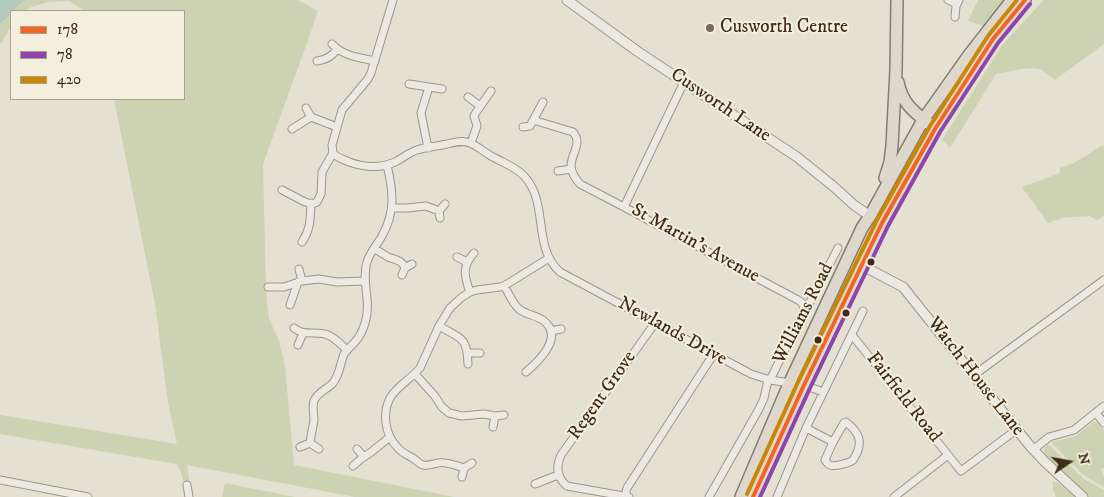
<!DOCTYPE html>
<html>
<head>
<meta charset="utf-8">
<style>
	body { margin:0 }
	#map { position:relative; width:1104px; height:497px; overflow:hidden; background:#e5e1d2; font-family:"IM FELL DW Pica",serif }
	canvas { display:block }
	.legend { position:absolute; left:10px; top:10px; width:175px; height:90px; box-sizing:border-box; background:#f3eedd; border:1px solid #aba08e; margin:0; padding:6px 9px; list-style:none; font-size:15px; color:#3f2b17 }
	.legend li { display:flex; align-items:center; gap:10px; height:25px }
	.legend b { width:25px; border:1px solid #aba08e }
	.north { position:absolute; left:1044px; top:437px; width:50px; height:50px; -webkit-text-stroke:4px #f3eedd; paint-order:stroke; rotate:78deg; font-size:14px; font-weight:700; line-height:20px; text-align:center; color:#3f2b17 }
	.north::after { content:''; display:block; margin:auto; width:18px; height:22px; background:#3f2b17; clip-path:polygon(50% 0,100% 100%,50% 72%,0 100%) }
</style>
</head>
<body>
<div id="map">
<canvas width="1104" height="497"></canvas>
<ul class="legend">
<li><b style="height:6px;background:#f26522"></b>178</li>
<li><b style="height:6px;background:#8e44ad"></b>78</li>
<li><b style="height:6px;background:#c98706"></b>420</li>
</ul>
<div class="north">N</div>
</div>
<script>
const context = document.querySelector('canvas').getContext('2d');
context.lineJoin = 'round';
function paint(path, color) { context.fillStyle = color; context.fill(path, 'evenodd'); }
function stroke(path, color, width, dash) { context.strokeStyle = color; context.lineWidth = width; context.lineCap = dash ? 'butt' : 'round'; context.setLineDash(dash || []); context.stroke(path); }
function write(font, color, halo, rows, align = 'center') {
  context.font = font + ' "IM FELL DW Pica",serif'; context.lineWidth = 4; context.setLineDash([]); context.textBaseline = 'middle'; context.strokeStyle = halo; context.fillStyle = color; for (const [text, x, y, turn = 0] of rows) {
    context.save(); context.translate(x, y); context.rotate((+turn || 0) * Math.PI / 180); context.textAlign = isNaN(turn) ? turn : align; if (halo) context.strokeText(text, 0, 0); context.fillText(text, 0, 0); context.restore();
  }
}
paint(new Path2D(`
	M0,0H47L48,1L49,0H295L302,2L318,11L307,43L263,164L266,292L269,319L279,341L285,366L294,465L454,497H355L187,465L190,484L184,485L182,475L177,464L0,434V415L177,444L168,403L155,304L114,99H184V11H85L69,1L49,2L31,7L26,11H11V27C6,33 5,40 0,44Z
	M978,0H1004L984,28L981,25L968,21Z
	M1044,0H1104V44L1055,80C1051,77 1046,73 1042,70C1031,65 1008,72 996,74L950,148L942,140L1003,44Z
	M1103,145L1104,147V216L1097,220L1089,216L1062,218L1048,223L1022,187L1060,173V168L1074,163Z
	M1093,422H1097L1104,430V468L1101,469L1104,477V487L1088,478L1080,472L1051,442L1073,437L1078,434Z
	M1048,444L1084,479L1104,490V497H1089L1050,461L1049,460V458C1044,454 1042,449 1048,444Z
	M1053,481L1058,483L1075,497H1056L1053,490Z
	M225,483L295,497H222Z`), '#ccd2b2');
paint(new Path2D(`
	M0,0H25C17,5 13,12 7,18C5,20 2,21 0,23Z`), '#b0cabb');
const minor = new Path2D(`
	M948,0L957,4
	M955,17L956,6L959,0
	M332,44C343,56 360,58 375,61
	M317,61C326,60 332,57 337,49
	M684,82L624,207L798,300L801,302L804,307
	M409,84L442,89
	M468,97L480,106
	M311,117L337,127
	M533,120L573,132C583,143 571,154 571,166C571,173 576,179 580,184L624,207
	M523,127L530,126L543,102
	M292,129L311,117L306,108
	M471,143L477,126L474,116L475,114L491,91
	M428,148L421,113L429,87
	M333,153C337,158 343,159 349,162C366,168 381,169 397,161C404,157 410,152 417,150C427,147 438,146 447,144C455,142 463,140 470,143C478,146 485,153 493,157C505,164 515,166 525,177C549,204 532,247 560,272L751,374L770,380L804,385L823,392
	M558,171L571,169
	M282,190L305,202L312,204L317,202L321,194L322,172L333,153L332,145L342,110L368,79L371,73L393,0
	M392,208H407L426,206L439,211
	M440,218L439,211L445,204
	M302,242C311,229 310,219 311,203
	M374,248C378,251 383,254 388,257C396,260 402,260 405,268
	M457,257L467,262
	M299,269L302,281
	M402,275L405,268L412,264
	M504,286C509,293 512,303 519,309C526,315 536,315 544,321C564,337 539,361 526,372
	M268,287H284L302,281L319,279L337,282L365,281
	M470,292C464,276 462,266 474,253
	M290,305L298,282
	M439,326C461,339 467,336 468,364
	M294,328C304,336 313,331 325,334C334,336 340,344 347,350
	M551,331L561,329
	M852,335L948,455L894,497
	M298,345L303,333
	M468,353H480
	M415,374L434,395L442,407L449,413L462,416L484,414L495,416L504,415
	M974,375L1104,280
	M770,380L803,313L804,307L810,302L838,248
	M1096,413L1104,423
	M493,427L495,416
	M806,428L833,442L844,423L846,422C857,431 863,439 857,453C856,454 854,459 853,460C850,463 834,467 830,465C827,464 827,462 825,460L833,442
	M310,443C311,435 313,427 314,420C314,414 312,407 314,401C317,392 328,389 333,383C340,374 340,364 344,354C347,350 351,346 354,343C360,337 363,330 365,323C372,302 361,282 367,262C370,252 377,245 382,236C396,211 393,191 387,165
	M300,447L310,443L319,449
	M357,449L364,457
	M1033,450L1049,437L1074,430L1104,406
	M948,455L961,471L1016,430
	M353,466L362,458L370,453L390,437
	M464,468C457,466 446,461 438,463C433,464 429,466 423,465C419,464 417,461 414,459C408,455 402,453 398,448C385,435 382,414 390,398C397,386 411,379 420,368L439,326L450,308L462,297L470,292L477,290L500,287L504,286L549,258
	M462,477L464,468L472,463
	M0,480L88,497
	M535,484L558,475
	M187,485L189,497
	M625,496L627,488L713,355
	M629,497L567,486C556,477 556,466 561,455L655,323
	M709,497L759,409L764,398L768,380
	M777,497L806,428L863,311`);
const tertiary = new Path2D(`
	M567,0L637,51L797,157L833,186L854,205L870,216
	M861,265L903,287L1030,446L1044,461L1083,497`);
const trunk = new Path2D(`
	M898,82C902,103 913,111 929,124
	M885,178L890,162L892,146L896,70L897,0
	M741,497L789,384L862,228L870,216L923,120L969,55L1012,0
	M753,497L804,385L882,223L935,129L993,39L1025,0`);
stroke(minor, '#9b968a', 9);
stroke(tertiary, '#9b968a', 11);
stroke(trunk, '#837d72', 14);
stroke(minor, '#ebe9e1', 7);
stroke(tertiary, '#ebe9e1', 9);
stroke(trunk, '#ded8cc', 11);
stroke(new Path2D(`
	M753,497L804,385L882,223L935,129L993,39L1025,0`), '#f26522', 4);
stroke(new Path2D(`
	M760,497L810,388L888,226L940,132L998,43L1030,4`), '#8e44ad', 4);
stroke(new Path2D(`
	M747,494L798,382L877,220L930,126L988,36L1017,0`), '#c98706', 4);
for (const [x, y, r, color] of [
	[710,28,5,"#796b58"],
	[871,262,4.5,"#3f2b17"],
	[846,313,4.5,"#3f2b17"],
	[818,340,4.5,"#3f2b17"]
]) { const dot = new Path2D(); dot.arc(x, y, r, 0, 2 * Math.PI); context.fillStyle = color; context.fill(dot); stroke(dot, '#f3eedd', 2); }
write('19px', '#3f2b17', '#f3eedd', [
	["Cusworth Centre",720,28]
], 'left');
write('19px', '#3f2b17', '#f3eedd', [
	["Cusworth Lane",720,106,34],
	["St Martin's Avenue",695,244,29],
	["Williams Road",804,314,-63],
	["Newlands Drive",672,332,29],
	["Watch House Lane",975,377,52],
	["Regent Grove",603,396,-55],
	["Fairfield Road",903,398,52]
]);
</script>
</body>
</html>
